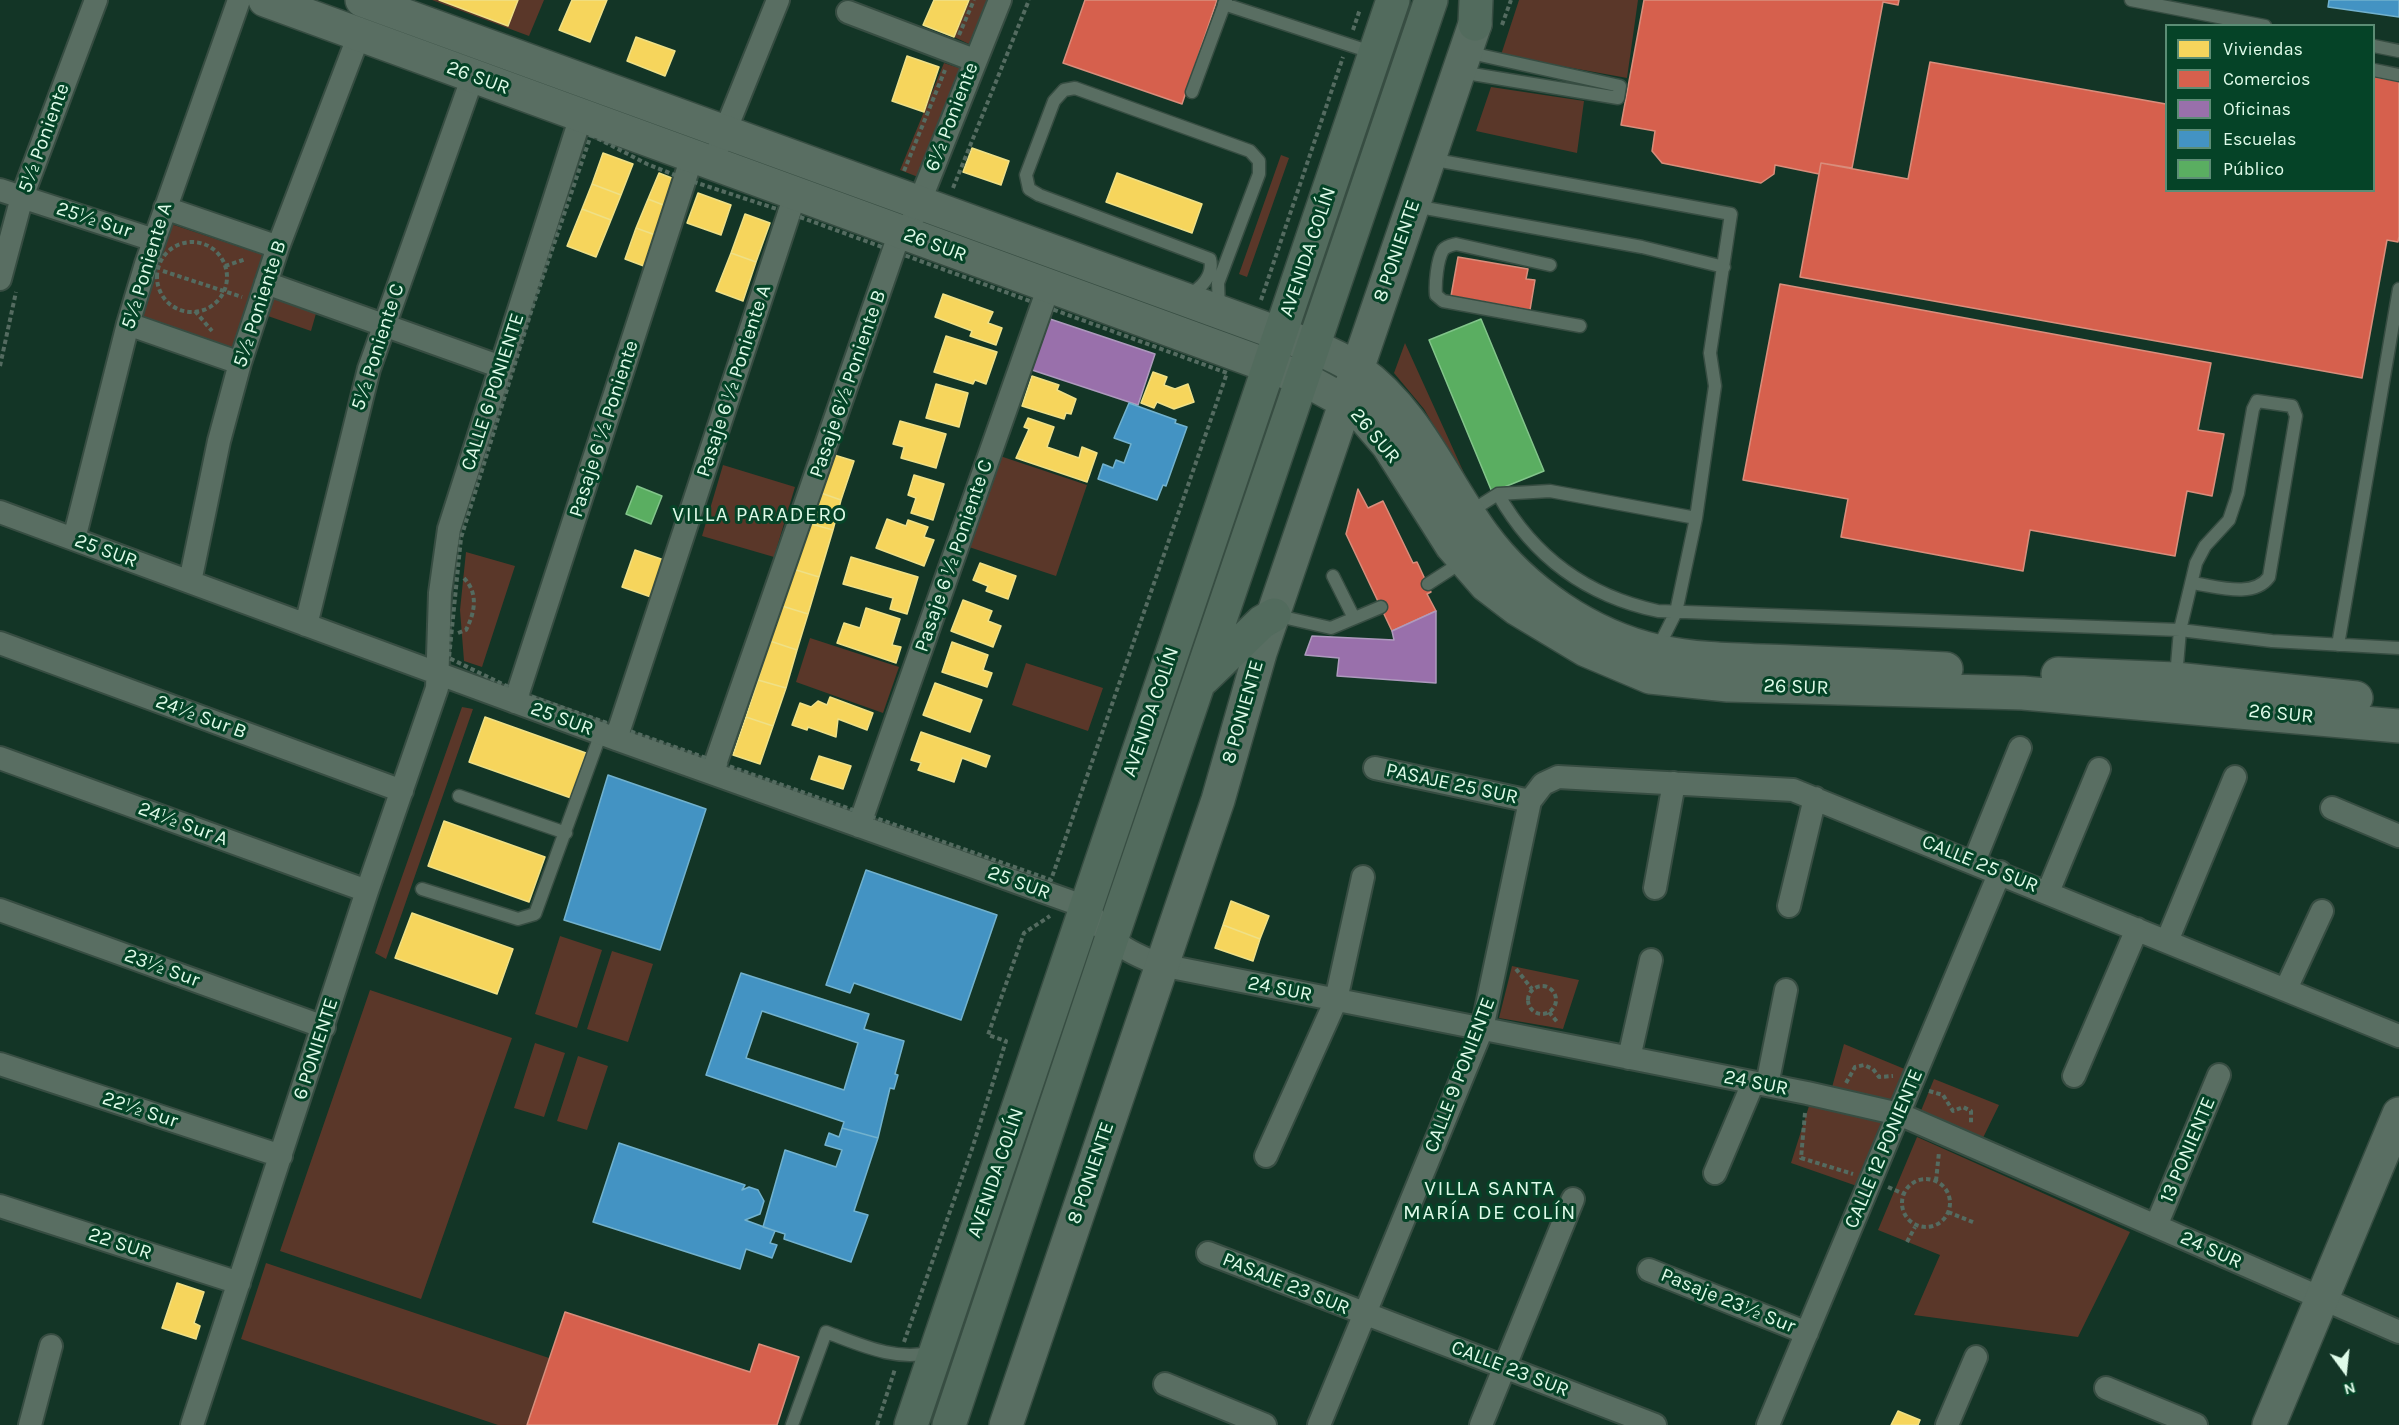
<!DOCTYPE html>
<html>
<head>
<meta charset="utf-8">
<style>
	body { margin:0 }
	#map { position:relative; width:2399px; height:1425px; overflow:hidden; background:#133526; font-family:Karla,sans-serif }
	canvas { display:block }
	.legend { position:absolute; left:2165px; top:24px; width:210px; height:168px; box-sizing:border-box; background:#054327; border:2px solid #5c8d75; margin:0; padding:8px 10px; list-style:none; font-size:18px; color:#dffbe9 }
	.legend li { display:flex; align-items:center; gap:12px; height:30px }
	.legend b { width:30px; border:2px solid #5c8d75 }
	.north { position:absolute; left:2315px; top:1341px; width:60px; height:60px; -webkit-text-stroke:4px #054327; paint-order:stroke; rotate:165deg; font-size:16px; font-weight:700; line-height:24px; text-align:center; color:#dffbe9 }
	.north::after { content:''; display:block; margin:auto; width:21px; height:27px; background:#dffbe9; clip-path:polygon(50% 0,100% 100%,50% 72%,0 100%) }
</style>
</head>
<body>
<div id="map">
<canvas width="2399" height="1425"></canvas>
<ul class="legend">
<li><b style="height:16px;background:#f6d55c"></b>Viviendas</li>
<li><b style="height:16px;background:#d6604d"></b>Comercios</li>
<li><b style="height:16px;background:#9970ab"></b>Oficinas</li>
<li><b style="height:16px;background:#4393c3"></b>Escuelas</li>
<li><b style="height:16px;background:#5aae61"></b>Público</li>
</ul>
<div class="north">N</div>
</div>
<script>
const context = document.querySelector('canvas').getContext('2d');
context.lineJoin = 'round';
function paint(path, color) { context.fillStyle = color; context.fill(path, 'evenodd'); }
function stroke(path, color, width, dash) { context.strokeStyle = color; context.lineWidth = width; context.lineCap = dash ? 'butt' : 'round'; context.setLineDash(dash || []); context.stroke(path); }
function write(font, color, halo, rows, align = 'center') {
  context.font = font + ' Karla,sans-serif'; context.lineWidth = 6; context.setLineDash([]); context.textBaseline = 'middle'; context.strokeStyle = halo; context.fillStyle = color; for (const [text, x, y, turn = 0] of rows) {
    context.save(); context.translate(x, y); context.rotate((+turn || 0) * Math.PI / 180); context.textAlign = isNaN(turn) ? turn : align; if (halo) context.strokeText(text, 0, 0); context.fillText(text, 0, 0); context.restore();
  }
}
paint(new Path2D(`
	M432,0H544L529,36Z
	M970,0H988L969,44L954,37Z
	M1519,0H1638L1627,78L1501,55Z
	M944,63L962,69L918,177L900,170Z
	M1491,87L1584,101L1577,153L1476,131Z
	M1281,155L1289,158L1247,277L1239,274Z
	M165,222L264,255L232,351L140,319Z
	M274,293L317,310L311,331L265,315Z
	M1405,343L1474,495L1424,409L1394,373Z
	M1000,456L1087,485L1056,576L969,547Z
	M723,465L795,487L774,557L702,536Z
	M466,552L515,566L482,667L464,661L460,610Z
	M810,638L899,667L883,713L796,682Z
	M1026,663L1103,688L1088,731L1012,705Z
	M462,707L473,709L386,959L375,953Z
	M560,936L602,950L577,1028L535,1014Z
	M612,951L653,964L628,1042L587,1029Z
	M1512,966L1579,980L1563,1029L1499,1018Z
	M370,990L512,1038L421,1299L280,1251Z
	M535,1043L565,1053L544,1117L514,1108Z
	M1844,1044L1924,1077L1908,1116L1829,1098Z
	M578,1056L608,1066L587,1130L557,1121Z
	M1934,1079L1999,1105L1980,1144L1918,1118Z
	M1809,1106L1901,1127L1874,1192L1791,1163Z
	M1917,1137L2130,1232L2078,1337L1914,1315L1940,1255L1878,1230Z
	M266,1263L549,1358L527,1425H498L241,1339Z`), '#5a3729');
const homes = new Path2D(`
	M439,0H518L508,26Z
	M572,0H607L590,42L559,30Z
	M934,0H969L954,37L923,25Z
	M636,37L675,51L665,76L627,61Z
	M907,56L939,67L924,112L892,101Z
	M972,148L1009,161L1001,185L963,172Z
	M603,153L633,164L621,195L592,184Z
	M659,173L682,182L671,208L648,199Z
	M1117,173L1202,204L1192,233L1106,202Z
	M592,184L621,195L611,220L582,209Z
	M698,193L731,205L721,235L687,223Z
	M648,199L671,208L661,237L636,228Z
	M582,209L611,220L596,257L567,246Z
	M745,214L770,223L756,262L731,253Z
	M636,228L661,237L649,268L625,259Z
	M731,253L756,262L743,301L716,291Z
	M943,294L993,312L988,323L1002,328L996,345L970,336L972,331L935,317Z
	M946,336L997,352L986,384L975,380L973,384L934,372Z
	M1153,372L1167,377L1164,385L1175,389L1188,384L1194,402L1174,409L1157,402L1154,408L1141,403Z
	M1032,376L1059,385L1057,390L1076,399L1071,414L1066,413L1064,419L1022,406Z
	M936,384L968,393L959,427L926,418Z
	M1028,418L1054,427L1047,447L1079,458L1082,447L1097,453L1087,482L1016,458L1029,429L1024,427Z
	M900,421L946,434L936,468L901,458L904,447L893,444Z
	M831,454L854,461L841,500L818,492Z
	M914,475L944,484L933,520L911,513L916,498L908,495Z
	M818,492L841,500L833,530L808,523Z
	M887,519L906,526L908,520L928,527L924,537L934,540L924,566L876,548Z
	M808,523L833,530L819,577L793,569Z
	M635,550L664,560L651,597L622,587Z
	M851,557L918,577L907,614L890,609L893,598L843,584Z
	M980,563L1016,576L1008,599L986,591L988,586L973,580Z
	M793,569L819,577L808,614L782,606Z
	M963,600L992,611L988,621L1001,626L993,647L951,631Z
	M782,606L808,614L797,650L770,641Z
	M866,608L900,619L892,645L901,647L896,663L837,643L844,623L860,628Z
	M770,641L797,650L786,688L758,680Z
	M952,642L988,655L983,670L992,673L987,687L942,672Z
	M758,680L786,688L773,726L746,717Z
	M935,683L982,700L970,732L923,715Z
	M830,697L873,713L867,730L838,719L836,737L808,727L807,730L792,725L800,703L811,707L818,701L827,705Z
	M485,717L586,753L571,798L469,762Z
	M746,717L773,726L760,764L733,755Z
	M921,732L990,756L986,767L962,758L954,782L918,770L921,763L911,760Z
	M819,756L851,766L843,789L811,779Z
	M444,821L545,857L529,902L428,866Z
	M1231,901L1269,916L1260,939L1223,925Z
	M412,913L513,949L497,994L395,958Z
	M1223,925L1260,939L1253,961L1215,948Z
	M177,1283L204,1292L194,1323L200,1326L196,1339L162,1328Z
	M1898,1411L1920,1420L1918,1425H1891Z`);
paint(homes, '#f6d55c');
stroke(homes, '#efe086', 1.5);
const shops = new Path2D(`
	M1085,0H1217L1182,104L1063,63Z
	M1644,0H1899L1898,5L1883,2L1852,168L1821,163L1819,174L1775,165L1774,174L1761,183L1662,163L1652,151L1655,131L1621,125Z
	M1930,62L2166,104V190H2374V77L2399,81V236L2398,242L2387,240L2362,378L1800,277L1821,163L1908,179Z
	M1458,257L1528,269L1526,279L1535,280L1530,310L1451,296Z
	M1780,284L2211,363L2198,430L2224,434L2212,496L2187,491L2175,556L2030,530L2023,571L1841,537L1848,499L1743,480Z
	M1358,489L1368,508L1383,501L1413,563L1417,562L1431,592L1427,594L1436,611L1392,631L1346,534Z
	M565,1312L750,1372L759,1344L799,1357L777,1425H527Z`);
paint(shops, '#d6604d');
stroke(shops, '#d98e7c', 1.5);
const offices = new Path2D(`
	M1047,318L1155,354L1138,405L1029,369Z
	M1436,611V683L1337,676L1339,658L1305,655L1312,636L1394,640L1392,631Z`);
paint(offices, '#9970ab');
stroke(offices, '#ae9abe', 1.5);
const schools = new Path2D(`
	M2329,0H2399V17L2328,7Z
	M1129,403L1176,420L1175,423L1187,427L1166,486L1163,485L1157,500L1098,479L1103,464L1113,468L1116,460L1124,463L1131,444L1114,438Z
	M608,775L706,809L660,950L564,920Z
	M866,870L997,915L961,1020L854,983L850,993L826,985Z
	M741,973L869,1014L864,1029L904,1041L895,1074L898,1075L894,1089L890,1088L878,1138L842,1128L844,1122L706,1075ZM762,1011L858,1043L844,1090L746,1058Z
	M842,1128L878,1138L854,1211L868,1215L851,1262L784,1239L785,1234L763,1227L785,1150L836,1167L842,1150L825,1145L829,1133L839,1137Z
	M619,1143L745,1185L742,1190L749,1187L758,1190L764,1201L760,1214L745,1220L775,1231L770,1243L777,1245L772,1258L746,1249L740,1269L593,1222Z`);
paint(schools, '#4393c3');
stroke(schools, '#72b2ce', 1.5);
const public = new Path2D(`
	M1481,319L1544,471L1492,492L1429,340Z
	M637,486L662,496L651,524L626,514Z`);
paint(public, '#5aae61');
stroke(public, '#82c58a', 1.5);
const lane = new Path2D(`
	M2131,0L2265,26
	M1224,4L1374,53
	M2374,46L2399,51
	M2374,70L2399,75
	M1460,72L1618,98L1620,86L1466,52
	M1192,92L1226,0
	M1430,159L1731,214L1710,353L1715,386L1696,518L1676,612L1657,650
	M1414,206L1642,247L1724,267
	M1550,265L1456,244C1452,245 1446,246 1443,250C1437,260 1435,284 1436,295L1443,301L1580,326
	M1188,295C1202,288 1214,275 1210,259L1039,195L1029,189L1026,175L1054,101L1064,90L1075,88L1250,151L1259,161V174L1218,283L1219,309
	M1498,494C1534,558 1587,596 1658,611L2180,630L2272,641L2399,648
	M1468,513L1498,494L1550,491L1696,518
	M1333,576L1354,618
	M1428,584L1462,562
	M1274,615L1331,628L1381,607
	M2338,645L2399,289
	M2176,677L2180,630L2196,563L2205,546L2229,520L2238,493L2253,409L2257,401L2292,406L2296,416L2269,577C2253,599 2216,586 2192,583
	M459,796L566,833
	M422,889L518,919L535,914L601,733
	M792,1425L826,1332C859,1344 896,1362 932,1352`);
const street = new Path2D(`
	M848,12L974,60
	M720,144L778,0
	M0,190L154,240
	M165,208L278,247
	M914,216L1000,0
	M0,279L22,197L96,0
	M266,283L501,367
	M128,324L240,363
	M0,512L616,739L1086,907C1112,942 1119,949 1161,965L1807,1093L1899,1114L2399,1332
	M74,539L128,324L146,264L239,0
	M190,582L219,441L240,363L278,247L359,35
	M306,625L369,369L473,76
	M0,643L402,791
	M515,702L692,157
	M616,739L795,195
	M0,758L367,891
	M1375,768L1530,801
	M712,773L900,232
	M2332,808L2399,836
	M859,826L1049,286
	M1974,862L2020,748
	M1655,888L1674,783
	M2048,892L2099,769
	M1789,906L1815,798
	M0,910L324,1027
	M2167,941L2235,777
	M2286,989L2322,911
	M1629,1058L1651,960
	M0,1064L281,1156
	M2074,1076L2137,929
	M1767,1085L1786,990
	M1266,1156L1336,1000L1363,877
	M1715,1173L1753,1083
	M0,1206L239,1283
	M2156,1226L2219,1075
	M1208,1253L1655,1425
	M1649,1270L1807,1333
	M1165,1384L1265,1425
	M2106,1388L2196,1425
	M30,1425L51,1346
	M192,1425L367,891L437,688L440,593L449,529L581,116
	M1319,1425L1482,1029L1530,801L1543,784L1558,777L1793,790L2399,1036
	M1481,1425L1573,1199
	M1768,1425L2000,872
	M1947,1425L1976,1357`);
const secondary = new Path2D(`
	M265,0L1302,378L1346,402L1364,417L1388,445L1452,546L1486,585L1516,608L1586,650L1650,677L1728,685L2023,693L2399,726
	M362,0L1280,334C1305,344 1336,354 1358,370C1417,412 1442,479 1483,535C1524,591 1590,636 1657,651C1701,661 1748,660 1792,662C1844,664 1895,666 1946,669
	M2058,674L2175,679L2356,698
	M1006,1425L1218,800L1260,653L1475,24
	M2269,1425L2399,1114`);
const primary = new Path2D(`
	M1475,24L1476,0
	M1203,679L1262,622L1274,615
	M911,1425L1393,0
	M949,1425L1111,940L1431,0`);
stroke(lane, '#374d42', 15);
stroke(street, '#374d42', 26);
stroke(secondary, '#374d42', 36);
stroke(primary, '#374d42', 36);
stroke(new Path2D(`
	M1502,25L1511,0
	M1353,30L1360,9
	M959,35L974,0
	M591,135L647,164L685,179L789,213L1227,373L1051,880L519,692L449,658L461,538L531,312Z
	M904,171L945,70
	M953,188L1029,0
	M157 277a35 35 0 1 1 70 0a35 35 0 1 1-70 0Z
	M225,266L246,259
	M163,271L242,297
	M1261,300L1343,57
	M195,311L212,331
	M0,366L16,292
	M458,633L466,630C475,612 479,593 463,577
	M1516,969L1532,989
	M1528 1000a14 14 0 1 1 28 0a14 14 0 1 1-28 0Z
	M1549,1012L1558,1023
	M1846,1083L1855,1067L1864,1065L1873,1069L1879,1077L1893,1076
	M1929,1091L1943,1095L1953,1111L1963,1107L1971,1111V1125
	M1805,1113L1801,1158L1853,1174
	M1902 1203a24 24 0 1 1 48 0a24 24 0 1 1-48 0Z
	M1936,1181L1939,1152
	M1888,1187L1904,1194
	M1948,1212L1975,1223
	M1907,1242L1915,1227
	M904,1342L972,1149L1006,1041L988,1035L1024,933L1050,916
	M877,1425L895,1369`), '#546b60', 4, [4.5, 3]);
stroke(lane, '#596e62', 12);
stroke(street, '#596e62', 22);
stroke(secondary, '#596e62', 33);
stroke(primary, '#526b5d', 33);
write('20px', '#dffbe9', '#054327', [
	["26 SUR",478,78,20],
	["6½ Poniente",952,117,-69],
	["5½ Poniente",44,138,-70],
	["25½ Sur",94,220,18],
	["26 SUR",935,245,20],
	["8 PONIENTE",1397,251,-71],
	["AVENIDA COLÍN",1308,252,-71],
	["5½ Poniente A",147,266,-73],
	["5½ Poniente B",260,304,-72],
	["5½ Poniente C",378,347,-72],
	["Pasaje 6 ½ Poniente A",734,381,-72],
	["Pasaje 6½ Poniente B",848,384,-71],
	["CALLE 6 PONIENTE",493,392,-72],
	["Pasaje 6 ½ Poniente",604,429,-72],
	["26 SUR",1375,436,50],
	["25 SUR",106,551,20],
	["Pasaje 6 ½ Poniente C",954,556,-71],
	["26 SUR",1796,687,2],
	["AVENIDA COLÍN",1151,712,-71],
	["8 PONIENTE",1243,712,-74],
	["26 SUR",2281,714,5],
	["24½ Sur B",201,717,20],
	["25 SUR",562,719,20],
	["PASAJE 25 SUR",1452,784,12],
	["24½ Sur A",183,824,20],
	["CALLE 25 SUR",1980,864,22],
	["25 SUR",1019,883,20],
	["23½ Sur",162,968,20],
	["24 SUR",1280,989,11],
	["6 PONIENTE",316,1049,-72],
	["CALLE 9 PONIENTE",1460,1075,-69],
	["24 SUR",1756,1083,11],
	["22½ Sur",140,1110,18],
	["CALLE 12 PONIENTE",1884,1149,-67],
	["13 PONIENTE",2188,1150,-67],
	["AVENIDA COLÍN",996,1173,-71],
	["8 PONIENTE",1091,1173,-71],
	["22 SUR",120,1244,18],
	["24 SUR",2211,1250,24],
	["PASAJE 23 SUR",1286,1284,22],
	["Pasaje 23½ Sur",1728,1301,22],
	["CALLE 23 SUR",1510,1369,21]
]);
context.letterSpacing = '1.5px';
write('21px', '#dffbe9', '#054327', [
	["VILLA PARADERO",760,515],
	["VILLA SANTA",1490,1189],
	["MARÍA DE COLÍN",1490,1213]
]);
context.letterSpacing = '0px';
</script>
</body>
</html>
